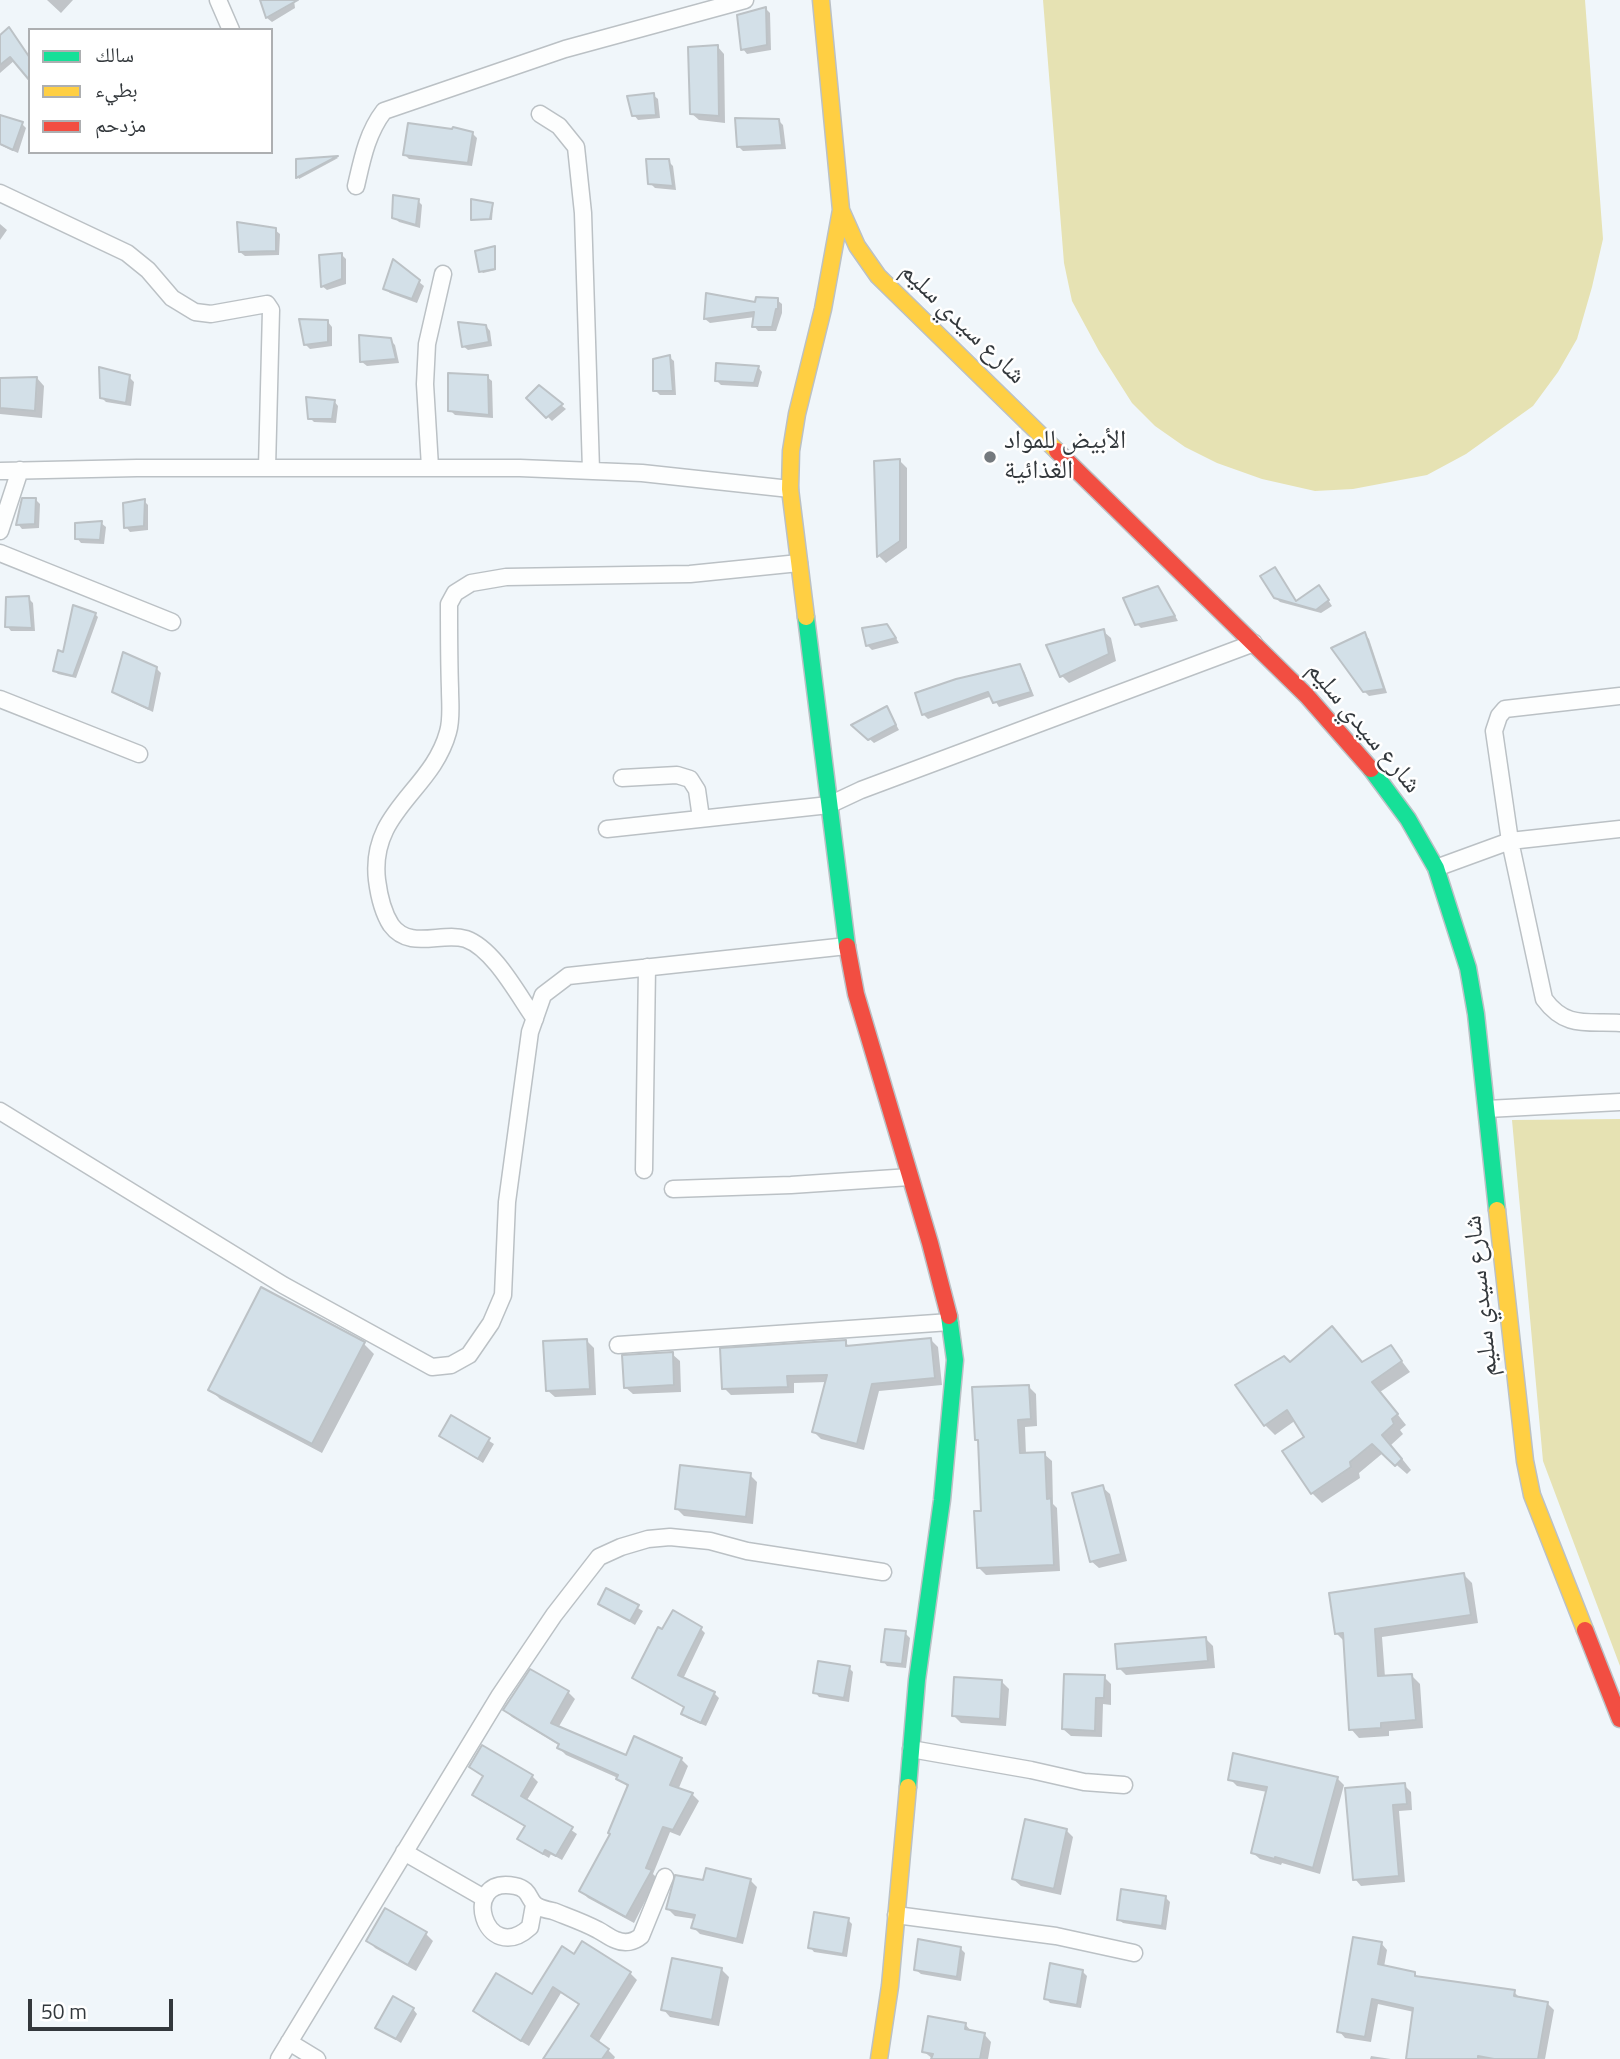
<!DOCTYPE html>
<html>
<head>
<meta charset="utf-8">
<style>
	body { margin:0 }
	#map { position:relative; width:1620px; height:2059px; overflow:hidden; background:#f0f6fa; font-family:"Titillium Web","Noto Naskh Arabic",sans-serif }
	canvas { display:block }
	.legend { position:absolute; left:28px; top:28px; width:245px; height:126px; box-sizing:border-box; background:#fff; border:2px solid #adafb1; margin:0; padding:9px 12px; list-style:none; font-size:21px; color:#33383c }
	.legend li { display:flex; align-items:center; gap:14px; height:35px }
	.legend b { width:35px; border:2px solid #adafb1 }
	.scale { position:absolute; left:28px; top:1999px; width:145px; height:32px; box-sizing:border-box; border:4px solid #33383c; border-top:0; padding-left:9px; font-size:21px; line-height:24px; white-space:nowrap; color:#33383c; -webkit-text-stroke:5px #fff; paint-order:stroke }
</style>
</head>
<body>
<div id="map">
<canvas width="1620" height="2059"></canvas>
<ul class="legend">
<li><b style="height:9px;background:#16e098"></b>سالك</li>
<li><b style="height:9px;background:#ffcf43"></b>بطيء</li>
<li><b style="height:9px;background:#f24e42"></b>مزدحم</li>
</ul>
<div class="scale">50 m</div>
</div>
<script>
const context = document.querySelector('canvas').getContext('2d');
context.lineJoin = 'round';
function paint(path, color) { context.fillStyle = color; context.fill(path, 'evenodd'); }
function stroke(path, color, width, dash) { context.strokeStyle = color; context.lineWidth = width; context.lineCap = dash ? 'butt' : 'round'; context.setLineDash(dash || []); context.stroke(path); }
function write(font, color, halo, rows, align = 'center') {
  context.font = font + ' "Titillium Web","Noto Naskh Arabic",sans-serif'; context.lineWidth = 5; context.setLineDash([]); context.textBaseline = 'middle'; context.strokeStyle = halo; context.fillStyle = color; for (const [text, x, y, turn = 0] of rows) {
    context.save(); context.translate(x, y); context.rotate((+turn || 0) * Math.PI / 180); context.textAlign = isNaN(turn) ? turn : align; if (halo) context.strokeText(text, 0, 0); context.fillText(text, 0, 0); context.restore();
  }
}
paint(new Path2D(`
	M1043,0H1585L1603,239L1592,287L1577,339L1558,372L1533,406L1466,454L1427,475L1353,489L1315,491L1262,479L1217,463L1185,447L1155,426L1132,403L1099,351L1072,301L1064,263Z
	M1620,1119V1666L1543,1461L1512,1120Z`), '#e6e2b3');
paint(new Path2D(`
	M47,0H73L61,13Z
	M262,0H294L295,8L272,22L267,18Z
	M766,9L770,13L771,50L747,54L743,49Z
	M0,37L15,60L0,73Z
	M717,46L724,54L725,123L699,120L691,113Z
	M653,95L658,99L660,118L638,120L634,115Z
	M0,117L22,124L26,128L18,153L0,145Z
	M778,120L783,125L786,149L743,151L738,146Z
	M472,133L477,138L472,166L409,159L404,154Z
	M338,158L299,179L298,177V160Z
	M668,161L673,166L676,190L655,188L650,183Z
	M418,201L422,205L420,228L399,222L394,217Z
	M492,204L493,206L492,220L472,219Z
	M0,224L7,230L0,240Z
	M275,230L280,234L279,255L245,256L240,252Z
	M494,248L496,270L483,273L481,271Z
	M341,254L346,259V284L327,290L322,286Z
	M419,282L424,286L417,303L390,293L385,288Z
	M708,295L757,304L777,300L782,304V313L776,331H758L754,326L755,317L710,323L705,319Z
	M328,322L332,327V346L310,349L305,344Z
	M486,326L490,331L492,346L468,350L463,346Z
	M390,340L395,345L399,363L367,366L362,362Z
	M669,357L674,361L676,395H660L655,390Z
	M758,367L762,372L758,387L721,385L717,381Z
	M129,377L134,382L131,406L106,402L101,397Z
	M487,377L492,381L493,418L455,415L450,410Z
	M37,378L44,386L42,418L0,414V379Z
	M539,388L566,409L552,421L529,398Z
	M334,401L338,406L336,423L314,422L310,418Z
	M900,461L907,468V548L886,563L879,556L875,462Z
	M36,500L40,504L39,528L22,529L18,524Z
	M144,501L148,505V530L130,532L126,527Z
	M101,523L106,527L104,544L81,543L77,538Z
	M1275,569L1297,602L1323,592L1332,606L1321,613L1280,602L1275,597Z
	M1162,593L1178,621L1141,628L1137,624Z
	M28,598L33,603L35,631H11L7,626Z
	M95,614L98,617L76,678L58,674L55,671L64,655Z
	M891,630L899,643L872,650L868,646Z
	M1103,631L1111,638L1116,661L1069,683L1062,676Z
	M1365,634L1369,639L1387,693L1369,696L1364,691Z
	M1019,666L1024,671L1034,696L999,707L992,696L928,719L923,714Z
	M156,668L161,673L153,712L119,696L114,692Z
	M887,708L899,730L874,743L854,725Z
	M262,1289L364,1344L374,1354L322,1453L220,1399L210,1389Z
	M1332,1328L1363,1364L1391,1347L1410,1372L1380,1392L1406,1425L1400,1430L1403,1434L1391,1445L1411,1470L1407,1474L1383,1453L1359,1473L1360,1478L1322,1503L1312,1493L1307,1437L1296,1420L1275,1435L1265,1425L1290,1364Z
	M931,1340L938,1347L942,1385L879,1391L864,1450L821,1439L814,1432L827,1382L794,1383V1393L731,1395L724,1388L845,1342L850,1347Z
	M587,1341L594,1348L596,1395L555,1397L547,1390Z
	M672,1354L680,1361L681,1392L633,1394L625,1387Z
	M1029,1387L1036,1394L1037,1426L1025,1427L1026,1454H1044L1052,1461L1053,1504L1057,1508L1060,1571L986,1575L978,1567L983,1512L980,1443L976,1440Z
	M452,1418L494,1444L483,1463L441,1436Z
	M750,1475L757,1482L753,1524L684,1516L677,1509Z
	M1102,1487L1110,1494L1127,1561L1099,1568L1091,1561Z
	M1464,1575L1472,1583L1478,1623L1382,1637L1385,1677L1412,1676L1420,1684L1423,1728L1389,1731V1736L1359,1738L1351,1729L1345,1642L1337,1634Z
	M607,1590L643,1611L635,1625L600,1604Z
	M700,1628L705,1633L683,1679L714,1693L719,1698L706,1726L687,1718L683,1714L685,1708L634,1677L663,1631Z
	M905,1633L910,1638L906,1668L887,1666L883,1661Z
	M1206,1639L1213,1646L1215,1668L1126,1675L1119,1668Z
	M849,1668L853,1672L849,1702L819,1697L815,1692Z
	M1104,1677L1111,1684V1705L1103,1704L1102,1737L1071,1736L1063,1729Z
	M1001,1681L1009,1689L1006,1726L961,1723L954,1716Z
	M568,1692L575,1699L558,1728L627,1757L681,1759L688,1766L678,1790L692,1794L699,1801L680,1836L670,1832L653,1874L657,1878L634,1923L588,1898L581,1891L612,1834L628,1787L618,1778L566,1755L559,1748L560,1746L512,1717L505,1710Z
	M471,1767L532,1776L538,1782L527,1800L577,1834L562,1860L551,1854L549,1858L525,1844L519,1839L526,1827L479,1800L474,1795L484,1777Z
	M1337,1778L1344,1785L1320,1874L1282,1863L1281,1865L1260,1859L1253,1853L1267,1792L1237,1786L1230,1779Z
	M1404,1785L1411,1792L1412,1810L1399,1811L1405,1882L1361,1886L1355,1879L1347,1790Z
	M1066,1830L1073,1837L1061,1895L1021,1886L1013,1879Z
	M750,1880L757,1887L743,1944L700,1934L693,1927L695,1919L675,1916L668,1909L704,1882Z
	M1166,1898L1170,1902L1166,1930L1123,1923L1118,1919Z
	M848,1920L852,1924L847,1957L814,1952L810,1947Z
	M426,1934L433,1941L416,1971L375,1948L368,1940Z
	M1381,1943L1387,1950L1384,1967L1415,1974L1419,1978L1514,1992L1521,1999L1547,2003L1554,2010L1545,2059H1408L1414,2012L1378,2004L1371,2042L1345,2038L1339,2031Z
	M960,1948L965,1953L961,1981L921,1974L916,1970Z
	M574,1956L630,1973L637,1980L598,2043L608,2050L615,2057L614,2059H545L580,2005L561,1993L529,2046L482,2018L475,2011L532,1997Z
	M722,1970L729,1977L719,2026L670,2017L663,2009Z
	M1082,1971L1087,1976L1081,2008L1050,2003L1046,1998Z
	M413,2009L417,2014L401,2043L377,2028Z
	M965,2024L972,2032L984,2034L991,2042L988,2059H933L923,2051Z
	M1371,2056L1391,2059H1370Z`), '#0003');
const building = new Path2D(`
	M260,0H298L266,18Z
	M766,7L767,45L741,50L737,15Z
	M9,27L30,58V81L10,57L0,65V35Z
	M718,45L719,116L690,114L688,47Z
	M654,93L656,115L632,116L627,96Z
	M0,115L23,122L13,150L0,144Z
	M735,118L779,119L782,145L737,147Z
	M408,123L452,129L453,127L473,132L468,163L403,155Z
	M338,156L296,178V159Z
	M646,159H669L673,186L648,184Z
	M393,195L419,199L416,225L392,218Z
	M471,199L493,203L490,219L471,220Z
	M237,222L276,228V251L239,252Z
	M495,246V269L479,272L475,251Z
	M342,253V279L321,287L319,255Z
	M393,259L420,280L412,299L383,289Z
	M706,293L755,302L756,297L778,298V309H776L772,327H752L754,312L704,319Z
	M299,319L328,320V342L304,345Z
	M458,322L486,325L489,342L462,347Z
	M359,335L391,338L396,359L360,362Z
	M670,355L673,391H653V359Z
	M716,363L759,366L754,383L715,381Z
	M99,367L130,375L126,403L100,398Z
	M448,373L488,375L489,415L448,411Z
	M37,377L35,411L0,408V378Z
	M539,385L563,404L546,418L526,398Z
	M306,397L335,400L332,419H308Z
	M900,459V541L877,557L874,461Z
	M22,498H36L35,524L16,525Z
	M145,499L144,526L124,528L123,503Z
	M102,521L100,540L75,539V523Z
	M1275,567L1296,601L1319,585L1329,600L1316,610L1274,598L1260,576Z
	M1158,586L1175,616L1135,625L1123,598Z
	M29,596L32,628L5,627L6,597Z
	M73,605L96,613L73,676L53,671L58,650L63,652Z
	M887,624L896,638L866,646L862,628Z
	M1104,629L1109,654L1060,677L1046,645Z
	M1365,632L1384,689L1363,692L1331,648Z
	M123,652L157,667L149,709L112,692Z
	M1020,664L1031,692L993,703L988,692L922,715L915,693L956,679Z
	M887,706L896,725L868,740L851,725Z
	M261,1287L365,1342L312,1444L208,1390Z
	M1332,1326L1362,1362L1391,1345L1402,1361L1372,1382L1398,1414L1392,1419L1394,1424L1382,1435L1402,1459L1395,1466L1372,1444L1350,1462L1351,1467L1311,1494L1282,1451L1304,1437L1287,1410L1264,1426L1235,1385L1284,1356L1290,1362Z
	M931,1338L935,1378L872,1384L857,1444L812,1432L827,1375L787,1376L788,1387L722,1389L720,1348L846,1340V1346Z
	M587,1339L590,1389L546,1391L543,1341Z
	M673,1352L674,1385L624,1388L622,1355Z
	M1029,1385L1031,1419L1018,1420L1020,1453L1045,1452L1047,1499L1051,1498L1054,1565L977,1568L974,1511H981L978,1440H975L972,1387Z
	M451,1415L490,1438L478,1459L439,1436Z
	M680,1465L751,1473L746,1517L675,1509Z
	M1103,1485L1121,1554L1090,1562L1072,1493Z
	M1464,1573L1471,1615L1375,1629L1378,1676L1412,1674L1416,1720L1381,1723V1728L1349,1730L1343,1633L1335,1634L1329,1593Z
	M606,1588L639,1605L630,1621L598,1604Z
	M673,1610L702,1627L678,1675L715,1692L701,1723L681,1714L684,1707L632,1678L658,1627L662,1629Z
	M885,1629L906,1631L902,1664L881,1662Z
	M1206,1637L1208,1661L1117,1669L1115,1644Z
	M818,1661L850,1666L844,1698L813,1693Z
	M530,1669L569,1691L551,1723L626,1755L634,1736L682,1758L670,1785L693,1793L673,1830L663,1827L646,1868L652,1870L626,1917L579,1891L610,1834L608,1833L628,1785L616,1779L618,1775L557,1748L559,1744L503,1710Z
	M1064,1674L1105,1675L1104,1698H1096L1095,1731L1062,1729Z
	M954,1677L1002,1680L1000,1719L952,1716Z
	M482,1745L533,1775L521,1796L573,1827L556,1856L545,1850L543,1854L517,1839L525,1826L472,1795L483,1776L469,1767Z
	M1233,1753L1338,1777L1313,1868L1275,1857V1859L1251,1853L1267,1787L1228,1780Z
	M1405,1783L1407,1804L1393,1805L1399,1876L1353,1880L1345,1788Z
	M1025,1819L1067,1829L1054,1889L1012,1879Z
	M706,1868L751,1879L737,1939L691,1928L695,1915L666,1909L675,1875L703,1880Z
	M1121,1889L1166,1896L1162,1926L1117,1920Z
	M385,1908L427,1932L408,1965L366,1941Z
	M814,1912L849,1918L843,1954L808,1948Z
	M1353,1937L1382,1942L1378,1964L1415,1972V1976L1515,1990L1514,1996L1548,2002L1538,2059H1494L1478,2056V2059H1406L1413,2008L1372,1999L1365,2037L1337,2032Z
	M918,1939L961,1947L957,1977L914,1970Z
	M582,1941L631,1972L591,2036L609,2049L602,2059H543L579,2004L553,1987L521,2041L473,2011L496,1973L532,1994L562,1946L574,1954Z
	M672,1958L722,1968L712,2020L661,2010Z
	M1050,1963L1083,1970L1077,2005L1044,1999Z
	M393,1996L414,2008L396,2039L375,2028Z
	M928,2016L966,2023L965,2029L985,2033L980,2059H931L933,2054L922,2052Z`);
paint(building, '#d3e0e8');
stroke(building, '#bcc2c6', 2);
const street = new Path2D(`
	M218,0L231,30
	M540,114L559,126L576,147L583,213L591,470
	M356,186C362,160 367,133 384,111L565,49L745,0
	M0,193L127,253L148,270L172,298L195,312L211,314L267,304L271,310L267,468
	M430,467L425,384L427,344L443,274
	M0,471L137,468H520L642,473L790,489
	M0,531L20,470
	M0,553L172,622
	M1620,696L1505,709L1499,716L1494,731L1510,841L1544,999C1566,1029 1587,1021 1620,1023
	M0,699L139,754
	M622,778L677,775L690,779L697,790L701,818
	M607,829L829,805L861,790L1254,643
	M1436,868L1510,841L1620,829
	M535,1019C518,995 494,949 466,939C442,931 410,951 391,925C382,911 379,896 377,880C369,811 432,791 448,732C452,719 450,703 450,689C449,661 449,633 449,604L455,593L471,583L506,577L690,574L799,563
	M1487,1109L1620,1102
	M0,1111L283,1285L432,1367L451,1365L469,1355L491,1323L503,1295L507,1202L530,1032L543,995L568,976L847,946
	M644,1170L647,967
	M673,1189L791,1185L910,1177
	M618,1345L950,1322
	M911,1749L1031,1770L1084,1782L1124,1785
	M404,1852L484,1898
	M534,1905L530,1927C485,1968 458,1875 515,1886C531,1889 528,1901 537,1906C542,1909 548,1910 553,1911C568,1917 583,1922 598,1930C604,1933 610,1938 616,1940C625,1944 634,1942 641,1936L665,1877
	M896,1915L1056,1936L1134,1953
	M289,2042L317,2059
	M279,2059L500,1695L554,1615L599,1557L621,1547L648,1539L670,1537L710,1541L747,1551L883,1572`);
const fast = new Path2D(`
	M806,617L847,946
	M1371,769L1408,819L1436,868L1468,968L1476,1014L1497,1210
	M908,1787L917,1680L942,1500L955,1360L949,1316`);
const slow = new Path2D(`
	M821,0L841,210L857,246L878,276L1057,451
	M806,617L790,489L791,451L797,414L823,309L841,210
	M1497,1210L1525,1461L1532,1495L1585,1630
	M879,2059L890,1986L908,1787`);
const jam = new Path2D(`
	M1057,451L1307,696L1371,769
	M847,946L856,994L930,1243L949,1316
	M1585,1630L1620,1719`);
stroke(street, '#bbc1c5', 19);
stroke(fast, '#bbc1c5', 19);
stroke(slow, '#bbc1c5', 19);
stroke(jam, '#bbc1c5', 19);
stroke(street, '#fdfefe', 16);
stroke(fast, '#16e098', 16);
stroke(slow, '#ffcf43', 16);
stroke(jam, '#f24e42', 16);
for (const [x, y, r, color] of [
	[990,457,7,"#757a7e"]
]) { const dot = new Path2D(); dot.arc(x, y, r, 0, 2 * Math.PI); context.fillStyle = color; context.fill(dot); stroke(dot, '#fff', 2.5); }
write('26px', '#33383c', '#fff', [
	["شارع سيدي سليم",962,324,44],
	["شارع سيدي سليم",1363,728,50],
	["شارع سيدي سليم",1482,1296,-96]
]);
write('26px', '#33383c', '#fff', [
	["الأبيض للمواد",1004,442],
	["الغذائية",1004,472]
], 'left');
</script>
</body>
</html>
